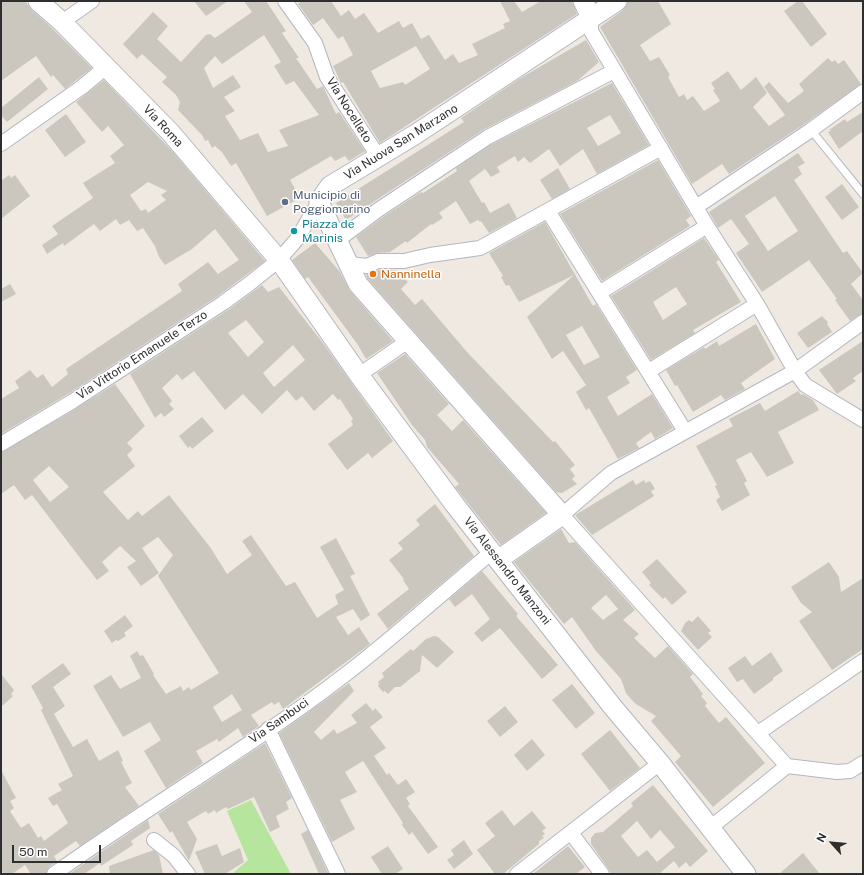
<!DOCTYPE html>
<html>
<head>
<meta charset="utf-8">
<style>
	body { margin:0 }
	#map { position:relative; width:864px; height:875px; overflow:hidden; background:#efe9e1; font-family:"Public Sans",sans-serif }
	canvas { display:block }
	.frame { position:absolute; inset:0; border:2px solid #2e2e2e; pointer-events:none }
	.north { position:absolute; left:812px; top:823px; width:40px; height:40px; -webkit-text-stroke:3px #fff; paint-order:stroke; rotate:297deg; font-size:11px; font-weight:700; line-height:16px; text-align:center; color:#2e2e2e }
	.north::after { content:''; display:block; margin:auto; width:14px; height:18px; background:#2e2e2e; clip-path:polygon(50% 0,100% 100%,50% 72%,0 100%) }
	.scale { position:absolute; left:12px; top:845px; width:89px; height:18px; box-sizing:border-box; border:2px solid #2e2e2e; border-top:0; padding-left:5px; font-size:12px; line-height:14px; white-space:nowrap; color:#2e2e2e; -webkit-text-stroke:3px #fff; paint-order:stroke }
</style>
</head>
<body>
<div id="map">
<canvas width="864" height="875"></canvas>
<div class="frame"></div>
<div class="north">N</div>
<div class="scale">50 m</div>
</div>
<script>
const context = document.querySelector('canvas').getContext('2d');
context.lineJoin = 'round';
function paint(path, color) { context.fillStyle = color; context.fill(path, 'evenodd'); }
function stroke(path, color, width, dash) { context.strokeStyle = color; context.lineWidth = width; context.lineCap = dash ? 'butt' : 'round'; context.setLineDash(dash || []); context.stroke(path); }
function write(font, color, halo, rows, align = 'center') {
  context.font = font + ' "Public Sans",sans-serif'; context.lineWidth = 3; context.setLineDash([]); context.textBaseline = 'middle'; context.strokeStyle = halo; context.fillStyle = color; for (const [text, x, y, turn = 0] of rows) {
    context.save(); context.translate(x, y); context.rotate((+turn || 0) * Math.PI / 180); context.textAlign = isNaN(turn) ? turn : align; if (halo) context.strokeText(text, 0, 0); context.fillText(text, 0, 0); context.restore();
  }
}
paint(new Path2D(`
	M251,800L291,874H232L248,860L227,811Z`), '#b6e59e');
paint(new Path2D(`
	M1,1H25L31,9L54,30L92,68L65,89L53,75L51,77L36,56L1,81Z
	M194,1H228L206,16Z
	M244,1H266L286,31L282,33L299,58H296L317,89L323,86L336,114L339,112L365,151L349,161L345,156L335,161L331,156L290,180L300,198L267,216L236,163L231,166L222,152L215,146L212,148L208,140L205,141L202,135L178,110L180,102L176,95L162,82L167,77L142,54L137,59L123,44L153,12L168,26L157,39L181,62L206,35L210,34L215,38L252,12ZM264,35L281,62L274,66L286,85L294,81L319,115L279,130L288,146L268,152L258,133L240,140L225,116L235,111L224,97L241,87L233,75L213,88L204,68L215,56L222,64Z
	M301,1H331L341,16L349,10L355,19L364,13L378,33L399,21L403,28L412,23L421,39L429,35L445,60L453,54L459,63L478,55L472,44L505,28L503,24L510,21L500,1H514L522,12L541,1H572L577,14L380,143L343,82L341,83L333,66L353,55L343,36L338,39L323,18L313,25L298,4ZM416,46L430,69L405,85L403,82L380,88L371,71Z
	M628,1H658L671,24L640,45L650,61L659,57L670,75L668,77L679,97L684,94L687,100L693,96L704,111L720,101L713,90L715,89L711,83L728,71L741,90L756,77L767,93L753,107L769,126L785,115L764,87L769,82L788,103L804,91L799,84L828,58L832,62L835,60L838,64L844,60L861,84L806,123L729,174L722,164L692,184L600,27L623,10Z
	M798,1H802L827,34L811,47L784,11Z
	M586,40L599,62L577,81L483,130L346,220L336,203L464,122L461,118L519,79Z
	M39,77L48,89L7,122L1,115V108Z
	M104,80L174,153L265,261L218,296L68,394L1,434V399L19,388L15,381L30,370L37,378L43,374L52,387L68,374L66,369L182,291L178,284L208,262L218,274L239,260L215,229L192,249L165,265L159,257L155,246L143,228L137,231L129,220L120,225L116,219L100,231L94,224L64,246L63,243L47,254L42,245L58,234L52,226L93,198L83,183L115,163L110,156L124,145L108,126L102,132L76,102ZM148,182L167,191L161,195L166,200L148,213L146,209L141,211L130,195Z
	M612,83L649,145L597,174L583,149L560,166L549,149L530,163L524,157L518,162L515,156L497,167L500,172L491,177L485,169L469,181L482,203L484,202L490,213L509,203L517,218L489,233L481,221L480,222L478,220L470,224L456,201L439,213L443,218L432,225L431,224L407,243L406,241L390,252L378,253L368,256L356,237L383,217L421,192L423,193L457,171L456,168L492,144ZM610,115L621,133L598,146L587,128Z
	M863,112V131L839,149L828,132L832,130H829L845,119L847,122Z
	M66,114L86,142L65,157L45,130Z
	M798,153L805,163L798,167L802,174L794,180L843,253L847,251L863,273L851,284L863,300V313L850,321L835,300L837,299L809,260L762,292L736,253L749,244L731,219L718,228L709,212ZM775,196L798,231L768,251L745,216Z
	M658,160L691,216L686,220L690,226L602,281L560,214Z
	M558,168L570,189L552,199L540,180Z
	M9,175L11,178L15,175L30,196L1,219V181Z
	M842,184L859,207L842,220L825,197Z
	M545,222L593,306L596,304L637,370L626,377L630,383L607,397L618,416L652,394L673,428L655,439L651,432L636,443L639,448L618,459L589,408L586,410L576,392L586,385L563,351L552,359L527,317L574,275L519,302L509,285L506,286L501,277L503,276L489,253ZM582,326L600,357L584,365L566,335Z
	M704,238L719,260L716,262L741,302L693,330L695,333L651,360L611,296ZM676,287L687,304L663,320L653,302Z
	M315,243L340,272L350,291L393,341L366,359L358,345L308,277L305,279L292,260Z
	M380,270H395L408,282L401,289L415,305L422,299L467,352L553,442L555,441L575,465L570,469L575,476L572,479L577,484L562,493L556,492L367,278L366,274Z
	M10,284L16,294L1,302V289Z
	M262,285L268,292L279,287L323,343L393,441L372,458L368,453L347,470L328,444L353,425L351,421L353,419L340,399L338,400L333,394L314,411L302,396L296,401L287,390L262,414L243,394L225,410L194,371L182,380L177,374L162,388L172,401L169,404L174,409L164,417L161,413L155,418L130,374L228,310ZM246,320L264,342L248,357L228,333ZM293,345L305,360L274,387L263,373Z
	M822,316L828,322L827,324L832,332L808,348L797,333Z
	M756,324L775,359L741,383L745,389L725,400L721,395L693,412L677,385L675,386L666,370L704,347L705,349L717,341L719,346Z
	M863,341V371L853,378L856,381L837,394L819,370Z
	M405,354L449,404L437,415L452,431L463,420L546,513L501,545L455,487L459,484L427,447L425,440L412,425L377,373Z
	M115,384L145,426L127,443L133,449L127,455L135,466L103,492L128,520L138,511L142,516L169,495L210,547L227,574L252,555L242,541L251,535L286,586L295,582L317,618L338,604L335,595L344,590L320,547L336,538L355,574L350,576L370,615L361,621L353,609L336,617L348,635L359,627L370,644L283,709L279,702L274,705L272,702L251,715L259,726L243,737L238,728L219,742L217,739L196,751L203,763L166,788L144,751L161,740L150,722L123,737L93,686L111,675L120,689L141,678L130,656L137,651L140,656L143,655L154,674L153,675L166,694L181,686L183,691L189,687L191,690L219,673L158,576L173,555L158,537L142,548L159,573L141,586L127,567L136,561L120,546L102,562L109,571L97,580L32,495L25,500L14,485L1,494V452L77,408ZM49,466L69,487L50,502L33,480ZM232,694L242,710L222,722L213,707Z
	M798,391L801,395L803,394L813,400L819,410L778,432L794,463L767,477L751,452L736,460L747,481L744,483L750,495L722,511L716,500L720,497L715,486L717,485L696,446L733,426L729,419L760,403L765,411Z
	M202,417L214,431L192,449L190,446L188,448L179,436Z
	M633,480L636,485L644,480L645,483L650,481L655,489L651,491L654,496L592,535L575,515Z
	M435,504L474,556L388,629L377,614L409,589L403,580L404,579L389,560L403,549L398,543L420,525L416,520Z
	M561,529L569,543L575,542L635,610L623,620L639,634L634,638L655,658L668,646L693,674L690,677L703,694L701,696L707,703L705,706L719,723L726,717L765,763L713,807L675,762L681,756L651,721L656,716L636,704L631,699L626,693L621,679L596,651L572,617L564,624L514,562ZM606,595L618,609L603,620L591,608Z
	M657,559L687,592L672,605L665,597L663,599L649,585L651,583L642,572Z
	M829,562L839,577L841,592L863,578V649L832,670L799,621L812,612L801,603L791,587Z
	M482,571L518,614L516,616L558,665L542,679L500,628L482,642L474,633L490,619L472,594L455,607L449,599Z
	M125,615L133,626L124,633L126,636L118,641L116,640L112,643L104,631Z
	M698,616L711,631L708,633L712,637L698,650L681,631L685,623L689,620L692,622Z
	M434,636L438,637L454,652L437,668L422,655L420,671L400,687H395L388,694L385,691L383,692L378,686L379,684L378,682L384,677L382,673L411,649L413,651L426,639Z
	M771,652L783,671L773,678V680L754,694L743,679L737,682L728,668L745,656L752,666Z
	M63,663L71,674L53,687L65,706L54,714L73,747L87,739L99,761L118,750L123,761L121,762L132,783L125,787L139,806L80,846L76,841L54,856L57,861L49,867L46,874H31L25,865L12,874H4L1,870V770L16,798L10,801L14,808L10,811L21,828L29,823L38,838L41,836L44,841L68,823L57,804L53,806L48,798L62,790L58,784L73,776L41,710L43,708L31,686Z
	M1,674L14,690L11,694L13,696L1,707Z
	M349,683L354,691L314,732L321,740L334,729L337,734L357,723L351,715L366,703L373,711L375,708L383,717L370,727L386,748L374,756L387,775L389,773L398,785L406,779L415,792L406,798L410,804L408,806L438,847L428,854L412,832L409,835L402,825L403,823L363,761L345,772L357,792L340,800L355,829L332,842L279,733Z
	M572,684L595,713L576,729L552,700Z
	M505,706L518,722L500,737L487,721Z
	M610,730L640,768L610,791L581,754Z
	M532,739L545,755L527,771L514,755Z
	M265,743L292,798L286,802L289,809L276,816L280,827L270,832L254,797L228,809L226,807L216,813L215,810L208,814L206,811L187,822L197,839L189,861L172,831L170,833L158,814Z
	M653,785L708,851L690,867L686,862L679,868L674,861L659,874H612L591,844V838L595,833L603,832L633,806L631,803ZM637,821L651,839L660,830L675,847L657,862L647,850L638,857L621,836Z
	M502,810L514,826L532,811L546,828L542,831L545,834L542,836L544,838L539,841V844L503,874H495L477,850L495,836L485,823Z
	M148,820L150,828L131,841L133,845L101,866L100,863L84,874H69Z
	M308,830L328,873L325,874H319L301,834Z
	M464,840L473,854L454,869L447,860L454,855L451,850Z
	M217,844L222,856L240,848L244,862L225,874H205L195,852Z
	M388,846L403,869L395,874H382L371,857Z
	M568,846L585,867L576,874H533Z
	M154,850L159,855L163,874H110L109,866Z
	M803,853L820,874H779Z`), '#cbc7bf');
const lane = new Path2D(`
	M811,130L863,194`);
const street = new Path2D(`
	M285,1L315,43L327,77L378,156
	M591,17V31L707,226L757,304L795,371L611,473L562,515L787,766L837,772L850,771L863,763
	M62,22L92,1
	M1,144L82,87L106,67
	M696,207L811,130L863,92
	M548,211L685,431
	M338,240L378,210L488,137L614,71
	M349,264L367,266L378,261H404L430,255L480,248L661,148
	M599,293L707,226
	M863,322L795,371L805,385L863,420
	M649,371L757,304
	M359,375L408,341
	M1,444L73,401L223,303L249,284L279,260L297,239L319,202
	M268,729L338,874
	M758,733L863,661
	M710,828L787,766
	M571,833L602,874
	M154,840L174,856L188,874
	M54,874C150,805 253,746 346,674C396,636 443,592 492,552
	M517,874L660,763`);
const secondary = new Path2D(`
	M38,1L62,22L170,132L279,260L359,375L455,505L612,706L660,763L746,874
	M583,1L591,17
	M498,560L562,515L358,284L319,202L330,186L416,134L617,1`);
stroke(lane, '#b4b7c1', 9);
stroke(street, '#b4b7c1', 16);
stroke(secondary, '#b4b7c1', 21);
stroke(lane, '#fff', 7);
stroke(street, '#fff', 14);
stroke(secondary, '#fff', 19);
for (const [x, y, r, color] of [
	[285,202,4,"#5c6f8a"],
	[294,231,4,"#0f9aa8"],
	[373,274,4,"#e8710a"]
]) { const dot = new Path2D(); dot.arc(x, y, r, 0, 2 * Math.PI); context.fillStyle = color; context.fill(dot); stroke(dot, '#fff', 1.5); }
write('12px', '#2e2e2e', '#fff', [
	["Via Nocelleto",349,110,58],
	["Via Roma",163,126,47],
	["Via Nuova San Marzano",401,142,-32],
	["Via Vittorio Emanuele Terzo",142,355,-33],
	["Via Alessandro Manzoni",507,571,52],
	["Via Sambuci",279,721,-35]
]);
write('12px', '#4e5e75', '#fff', [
	["Municipio di",293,195],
	["Poggiomarino",293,209]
], 'left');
write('12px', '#0d838f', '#fff', [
	["Piazza de",302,224],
	["Marinis",302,238]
], 'left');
write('12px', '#c56008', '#fff', [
	["Nanninella",381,274]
], 'left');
</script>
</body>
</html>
